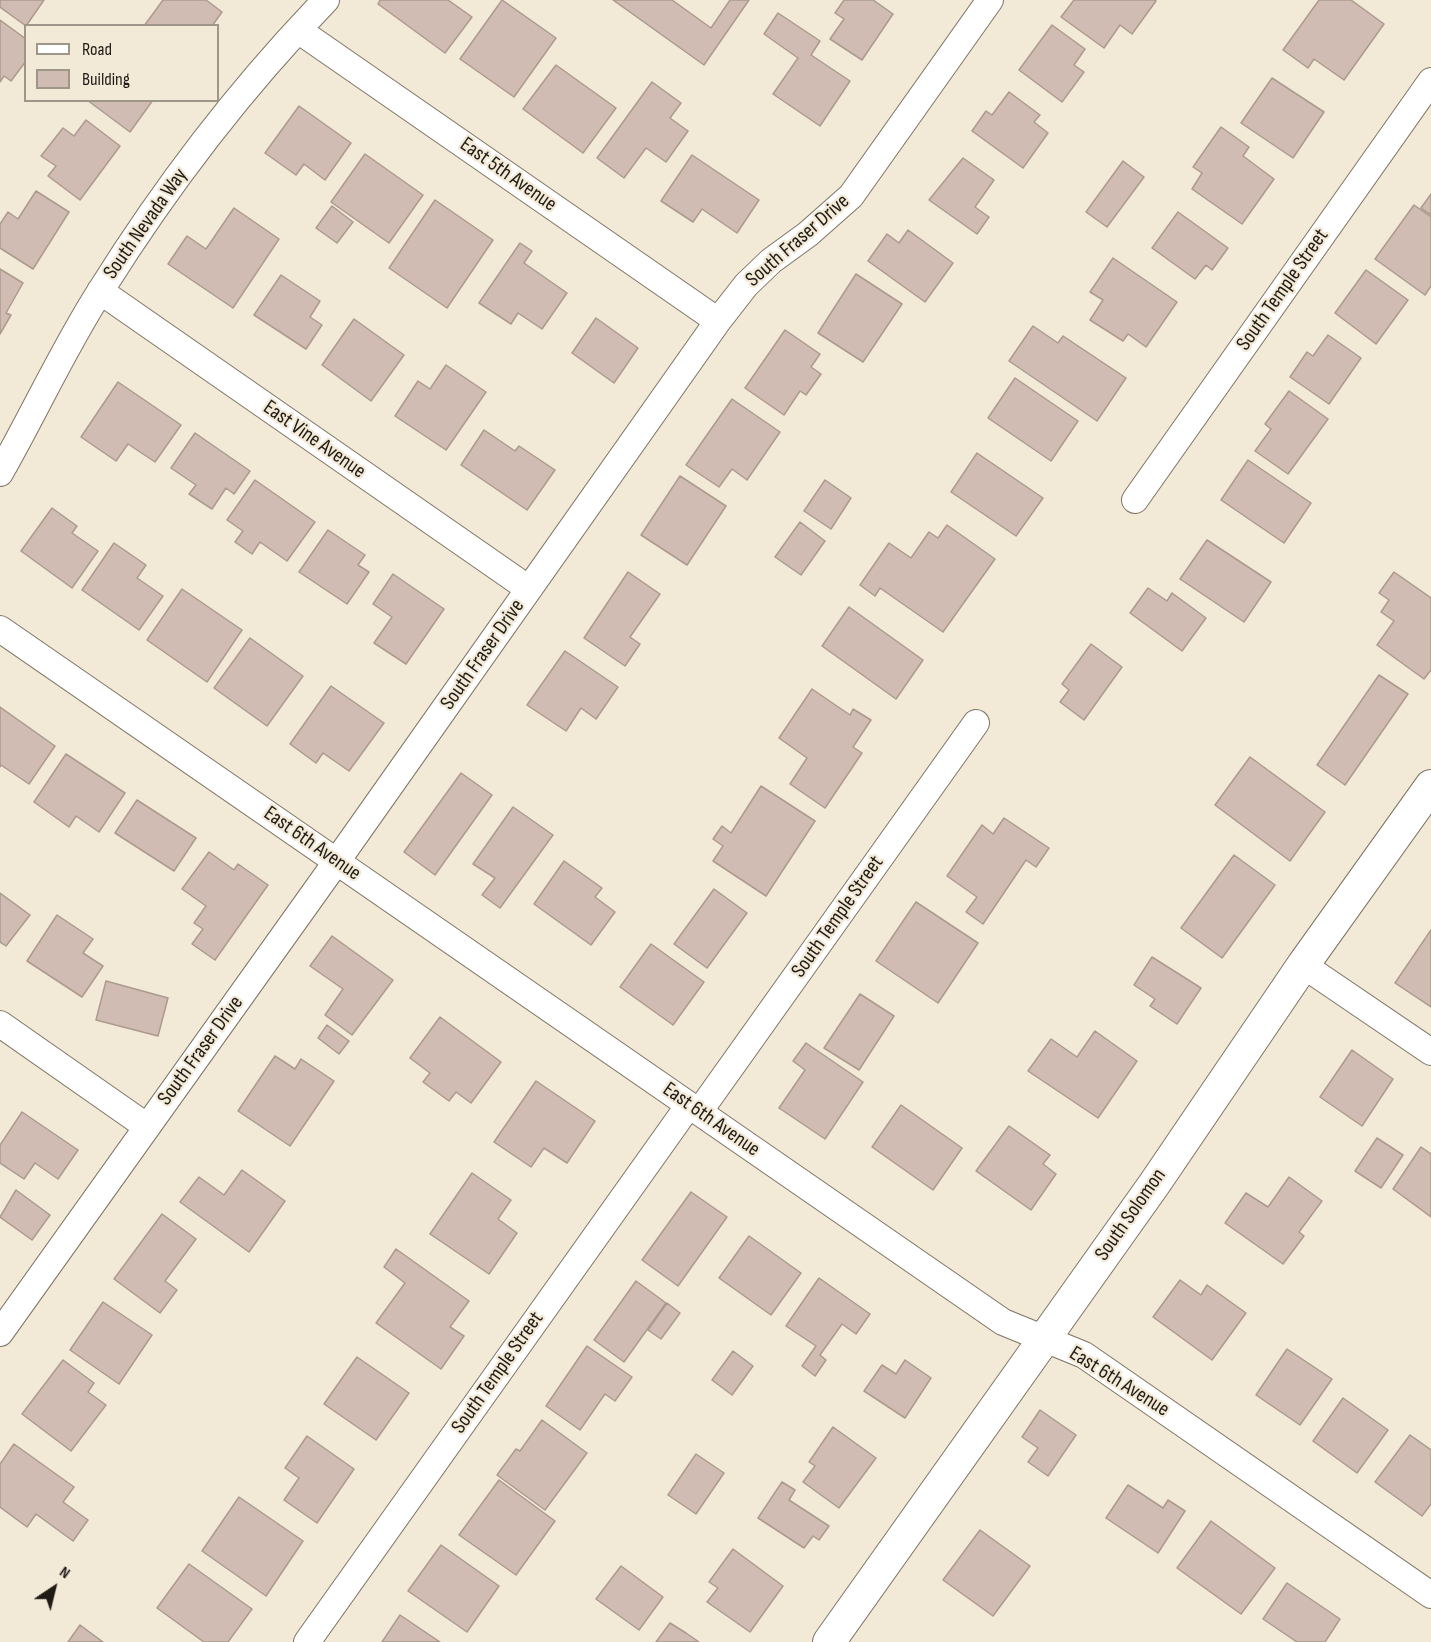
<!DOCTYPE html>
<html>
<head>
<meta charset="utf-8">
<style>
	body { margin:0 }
	#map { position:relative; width:1431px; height:1642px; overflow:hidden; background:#f3e9d7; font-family:"Sofia Sans Condensed",sans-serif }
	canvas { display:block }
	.legend { position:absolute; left:24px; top:24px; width:195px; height:78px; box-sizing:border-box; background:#f3e9d7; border:2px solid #9e9789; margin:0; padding:8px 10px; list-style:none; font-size:18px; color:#1f1b15 }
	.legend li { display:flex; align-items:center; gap:12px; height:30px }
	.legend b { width:30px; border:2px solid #9e9789 }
	.north { position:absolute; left:24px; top:1558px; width:60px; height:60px; -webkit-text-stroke:4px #f3e9d7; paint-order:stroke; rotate:35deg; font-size:16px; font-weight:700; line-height:24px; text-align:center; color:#1f1b15 }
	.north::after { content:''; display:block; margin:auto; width:21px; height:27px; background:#1f1b15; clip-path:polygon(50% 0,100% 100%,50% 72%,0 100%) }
</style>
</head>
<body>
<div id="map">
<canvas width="1431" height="1642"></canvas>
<ul class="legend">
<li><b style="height:8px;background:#fff"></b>Road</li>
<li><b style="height:16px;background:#d0bcb2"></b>Building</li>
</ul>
<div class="north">N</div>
</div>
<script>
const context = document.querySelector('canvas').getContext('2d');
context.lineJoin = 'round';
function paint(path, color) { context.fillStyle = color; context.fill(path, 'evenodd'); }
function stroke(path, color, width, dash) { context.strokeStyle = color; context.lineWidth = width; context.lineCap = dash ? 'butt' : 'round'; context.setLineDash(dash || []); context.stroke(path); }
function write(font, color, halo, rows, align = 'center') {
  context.font = font + ' "Sofia Sans Condensed",sans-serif'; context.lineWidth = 4.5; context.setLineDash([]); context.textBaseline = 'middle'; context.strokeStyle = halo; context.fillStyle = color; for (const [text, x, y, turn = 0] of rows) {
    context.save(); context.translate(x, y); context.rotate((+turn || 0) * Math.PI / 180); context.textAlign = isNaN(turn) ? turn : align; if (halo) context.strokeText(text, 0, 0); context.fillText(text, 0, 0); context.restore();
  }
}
const building = new Path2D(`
	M0,0H44L26,26L0,7Z
	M163,0H206L222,12L212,26H144Z
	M380,0H448L472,17L445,53L378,4Z
	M502,0L556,38L514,97L460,59Z
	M613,0H672L711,28L730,0H749L704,65Z
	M844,0H873L893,14L862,60L830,39L844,19L835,13Z
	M1074,0H1154L1156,1L1132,34L1120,25L1104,48L1061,17Z
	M1319,0H1351L1384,24L1344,80L1314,59L1308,68L1283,50Z
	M778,13L820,41L811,55L850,81L820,126L773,94L798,58L764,34Z
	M0,20L26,39V61L11,81L4,76L0,82Z
	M1052,25L1085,49L1074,65L1084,72L1062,102L1019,70Z
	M556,65L616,108L583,153L523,109Z
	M1272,78L1324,112L1293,158L1241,123Z
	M652,82L681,103L670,118L688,131L666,162L646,148L624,178L597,158Z
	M1009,92L1040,115L1034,122L1048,133L1023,168L972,131L986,111L992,115Z
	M87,100H153L130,132Z
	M299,106L351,143L325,180L304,164L296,175L265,153Z
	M86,120L120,146L80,200L48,176L56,166L41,156L63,128L74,136Z
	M1221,127L1249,147L1243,156L1274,179L1242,224L1192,189L1202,173L1193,167Z
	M365,154L423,195L389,243L331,202Z
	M692,155L759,200L737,233L702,209L693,222L661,201Z
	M963,158L994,180L975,207L989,217L977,234L929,200Z
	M1123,161L1144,177L1107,227L1086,212Z
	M36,191L69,212L33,269L0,248V224L8,212L18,219Z
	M1431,194V215L1421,208Z
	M435,200L493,240L447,308L389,268Z
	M1414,205L1431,217V286L1425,295L1375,259Z
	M332,206L353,222L337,243L316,228Z
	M234,208L279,239L233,308L168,264L187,236L206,249Z
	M1178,212L1228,248L1212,270L1206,265L1195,279L1152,248Z
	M908,230L953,263L925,302L868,261L887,234L899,243Z
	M520,243L532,251L524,263L567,293L542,329L518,313L511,324L479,303Z
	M1113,258L1177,302L1146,347L1128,334L1123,341L1090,320L1103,300L1090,292Z
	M0,269L23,283L6,313L11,315L0,334Z
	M1366,270L1408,300L1376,344L1335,313Z
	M856,274L902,304L863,362L818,333Z
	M281,275L320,301L310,317L322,325L306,349L254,315Z
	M596,318L638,348L614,383L572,353Z
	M354,319L404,355L371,401L322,365Z
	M1033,326L1058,343L1063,336L1126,378L1097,421L1009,361Z
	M785,330L820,354L811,367L821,374L806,395L800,391L784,415L745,388Z
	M1328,335L1361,358L1329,404L1290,377L1307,352L1313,356Z
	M446,365L486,392L446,450L395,416L418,381L430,389Z
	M1015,378L1078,421L1051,461L988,418Z
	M118,382L181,425L155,462L128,444L116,461L81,437Z
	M1289,391L1328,419L1288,474L1255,451L1271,429L1265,424Z
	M732,399L780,432L747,480L732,469L719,487L686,465Z
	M484,430L515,451L519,446L555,470L527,510L461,465Z
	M195,433L250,471L234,494L226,488L212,509L189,494L196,485L171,468Z
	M977,453L1043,498L1016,536L951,492Z
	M1248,460L1311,503L1284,543L1221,500Z
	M680,476L726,506L687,565L641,535Z
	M255,480L315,522L287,561L260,542L252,554L235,542L243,531L227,520Z
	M825,480L851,498L831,529L804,511Z
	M52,508L77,526L72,533L98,551L72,588L21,551Z
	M800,522L825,541L801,575L775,557Z
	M947,525L995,559L943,632L880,588L875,596L860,585L889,543L911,558L929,532L938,538Z
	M328,530L365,555L358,565L369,572L347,604L299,572Z
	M1207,540L1271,582L1244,622L1180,579Z
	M114,543L146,565L137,578L163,596L139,630L82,590Z
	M628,572L660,594L630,637L640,644L625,666L584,638Z
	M1394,572L1431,598V670L1424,679L1377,645L1394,621L1381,612L1389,600L1379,593Z
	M393,574L444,609L406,664L374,643L392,617L373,604Z
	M1148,588L1167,601L1172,593L1206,618L1182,651L1130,613Z
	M182,589L242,630L207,682L147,640Z
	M849,607L923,660L896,699L822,646Z
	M250,638L303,676L267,726L214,688Z
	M1091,644L1122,667L1084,720L1060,702L1069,690L1062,684Z
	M565,651L618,687L596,719L581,708L566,731L527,705Z
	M1379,675L1408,694L1345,785L1317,765Z
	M331,686L384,723L349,771L323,753L316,763L290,744Z
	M812,689L850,715L853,709L871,720L853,747L862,753L825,808L790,784L807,758L779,738Z
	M0,707L55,746L29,784L1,765L0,767Z
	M66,754L125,793L99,832L76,816L69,827L34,802Z
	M1250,757L1325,812L1290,861L1215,805Z
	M461,773L492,795L435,875L404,852Z
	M761,786L815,821L766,896L713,861L723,846L713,839L722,826L731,833Z
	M137,800L196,838L174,871L115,833Z
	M513,807L553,835L500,908L482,895L495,878L473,864Z
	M1004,818L1049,848L1036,867L1026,860L983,924L966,912L977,897L947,876L982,825L993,834Z
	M209,852L234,870L238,864L268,885L215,960L192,944L203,929L194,923L206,906L182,889Z
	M1234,855L1275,885L1222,958L1181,928Z
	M564,861L602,888L595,897L615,912L591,945L534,904Z
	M714,889L747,913L707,968L674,944Z
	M0,893L30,915L6,946L0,942Z
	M916,902L978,943L938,1003L876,961Z
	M57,915L93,939L83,953L103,966L82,997L27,961Z
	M1431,930V1007L1395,983Z
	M332,936L393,980L352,1035L325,1015L343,989L310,966Z
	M651,944L704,982L673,1025L620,987Z
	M1152,957L1201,988L1177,1024L1150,1006L1155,999L1134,985Z
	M106,981L168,998L158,1036L96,1020Z
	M860,994L894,1016L859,1070L824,1048Z
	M440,1017L501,1062L471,1103L456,1092L449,1101L423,1082L430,1073L410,1058Z
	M327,1025L349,1041L339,1054L318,1038Z
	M1095,1031L1137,1061L1098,1118L1028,1071L1051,1039L1077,1057Z
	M806,1043L863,1082L825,1139L779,1108L805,1070L793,1061Z
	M1352,1050L1393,1079L1362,1126L1320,1097Z
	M275,1056L295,1069L301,1059L334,1081L290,1146L238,1111Z
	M536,1081L595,1121L567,1163L544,1148L531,1167L494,1142Z
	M901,1105L962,1148L933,1190L872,1147Z
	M22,1112L78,1150L58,1179L35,1163L24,1179L0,1163V1145Z
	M1009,1126L1050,1155L1043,1164L1056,1174L1031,1210L976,1171Z
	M1377,1138L1403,1155L1381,1188L1355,1171Z
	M1421,1147L1431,1154V1217L1393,1189Z
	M242,1170L285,1201L249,1252L180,1202L199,1177L224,1195Z
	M472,1173L511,1200L498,1219L517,1233L489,1274L430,1234Z
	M1289,1177L1322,1201L1299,1232L1304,1236L1283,1264L1225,1223L1246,1193L1268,1207Z
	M16,1190L50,1215L32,1240L0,1217Z
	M691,1192L727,1217L678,1286L642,1260Z
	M162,1214L196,1239L165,1281L177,1290L160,1313L114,1279Z
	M749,1236L801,1273L771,1315L719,1278Z
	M396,1249L469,1301L450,1327L464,1336L441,1369L376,1323L405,1283L384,1267Z
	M819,1278L870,1314L856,1334L842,1324L820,1355L826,1360L815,1376L802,1366L816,1346L786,1326Z
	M1180,1280L1201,1295L1207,1285L1246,1313L1212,1360L1153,1317Z
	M636,1281L666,1303L624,1362L594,1340Z
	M103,1302L152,1335L119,1384L70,1350Z
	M667,1303L680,1313L661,1339L648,1330Z
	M587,1346L632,1377L615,1401L605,1394L580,1430L546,1406Z
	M1287,1349L1332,1379L1300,1425L1256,1395Z
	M733,1351L753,1366L732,1395L712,1380Z
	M357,1357L409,1393L376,1440L324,1404Z
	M63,1360L94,1383L88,1392L106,1405L71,1451L22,1414Z
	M905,1360L931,1378L905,1418L864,1391L882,1365L896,1374Z
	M1343,1398L1388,1430L1357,1473L1313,1441Z
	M1040,1410L1076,1435L1048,1476L1028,1462L1038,1448L1022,1437Z
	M542,1420L587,1453L545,1510L497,1475L516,1449L520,1451Z
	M833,1427L876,1458L839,1508L803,1482L815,1466L809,1462Z
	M1410,1435L1431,1450V1504L1422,1516L1375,1482Z
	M307,1436L354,1469L317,1523L284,1500L299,1478L285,1468Z
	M14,1444L74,1487L63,1502L88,1520L73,1541L36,1514L27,1527L0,1507V1464Z
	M696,1454L724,1473L696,1514L668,1495Z
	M499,1480L555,1521L516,1575L459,1535Z
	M782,1482L795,1490L789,1500L829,1526L819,1540L813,1536L804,1548L758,1518Z
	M1128,1485L1163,1508L1168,1500L1185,1511L1158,1553L1106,1518Z
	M239,1497L303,1541L266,1596L202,1551Z
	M1211,1521L1275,1568L1241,1614L1177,1568Z
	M980,1530L1030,1566L993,1616L943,1580Z
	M441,1545L499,1586L467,1632L408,1591Z
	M733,1549L783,1586L750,1632L707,1602L718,1588L709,1582Z
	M189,1564L252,1609L228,1642H204L157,1608Z
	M621,1566L663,1597L639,1630L596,1599Z
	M1287,1583L1340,1619L1325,1642H1297L1263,1619Z
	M400,1615L440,1642H382Z
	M670,1623L686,1633L699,1642H656Z
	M80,1625L103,1642H68Z`);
paint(building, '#d0bcb2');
stroke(building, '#ac9a8f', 1.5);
const minor = new Path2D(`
	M298,30L718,321
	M100,291L529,589
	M0,473C35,412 63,349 101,290C166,186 241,88 326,0
	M1135,500L1431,81
	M0,629L1003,1322L1084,1355L1431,1595
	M1303,965L1431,1052
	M0,1024L146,1126
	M699,1112L976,723
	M0,1333L337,861L718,321L746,285L771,261L808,234L851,196L990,0
	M307,1642L689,1105`);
const tertiary = new Path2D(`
	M829,1642L1155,1183L1303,965L1431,786`);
stroke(minor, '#7d7464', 28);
stroke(tertiary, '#7d7464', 34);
stroke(minor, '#fff', 26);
stroke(tertiary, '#fff', 32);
write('21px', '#1f1b15', '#f3e9d7', [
	["East 5th Avenue",508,175,35],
	["South Nevada Way",146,224,-55],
	["South Fraser Drive",798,241,-41],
	["South Temple Street",1283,290,-55],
	["East Vine Avenue",314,440,35],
	["South Fraser Drive",483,655,-55],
	["East 6th Avenue",312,844,35],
	["South Temple Street",838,917,-55],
	["South Fraser Drive",201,1051,-54],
	["East 6th Avenue",711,1120,35],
	["South Solomon",1131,1215,-55],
	["South Temple Street",498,1373,-55],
	["East 6th Avenue",1119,1382,32]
]);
</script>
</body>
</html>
